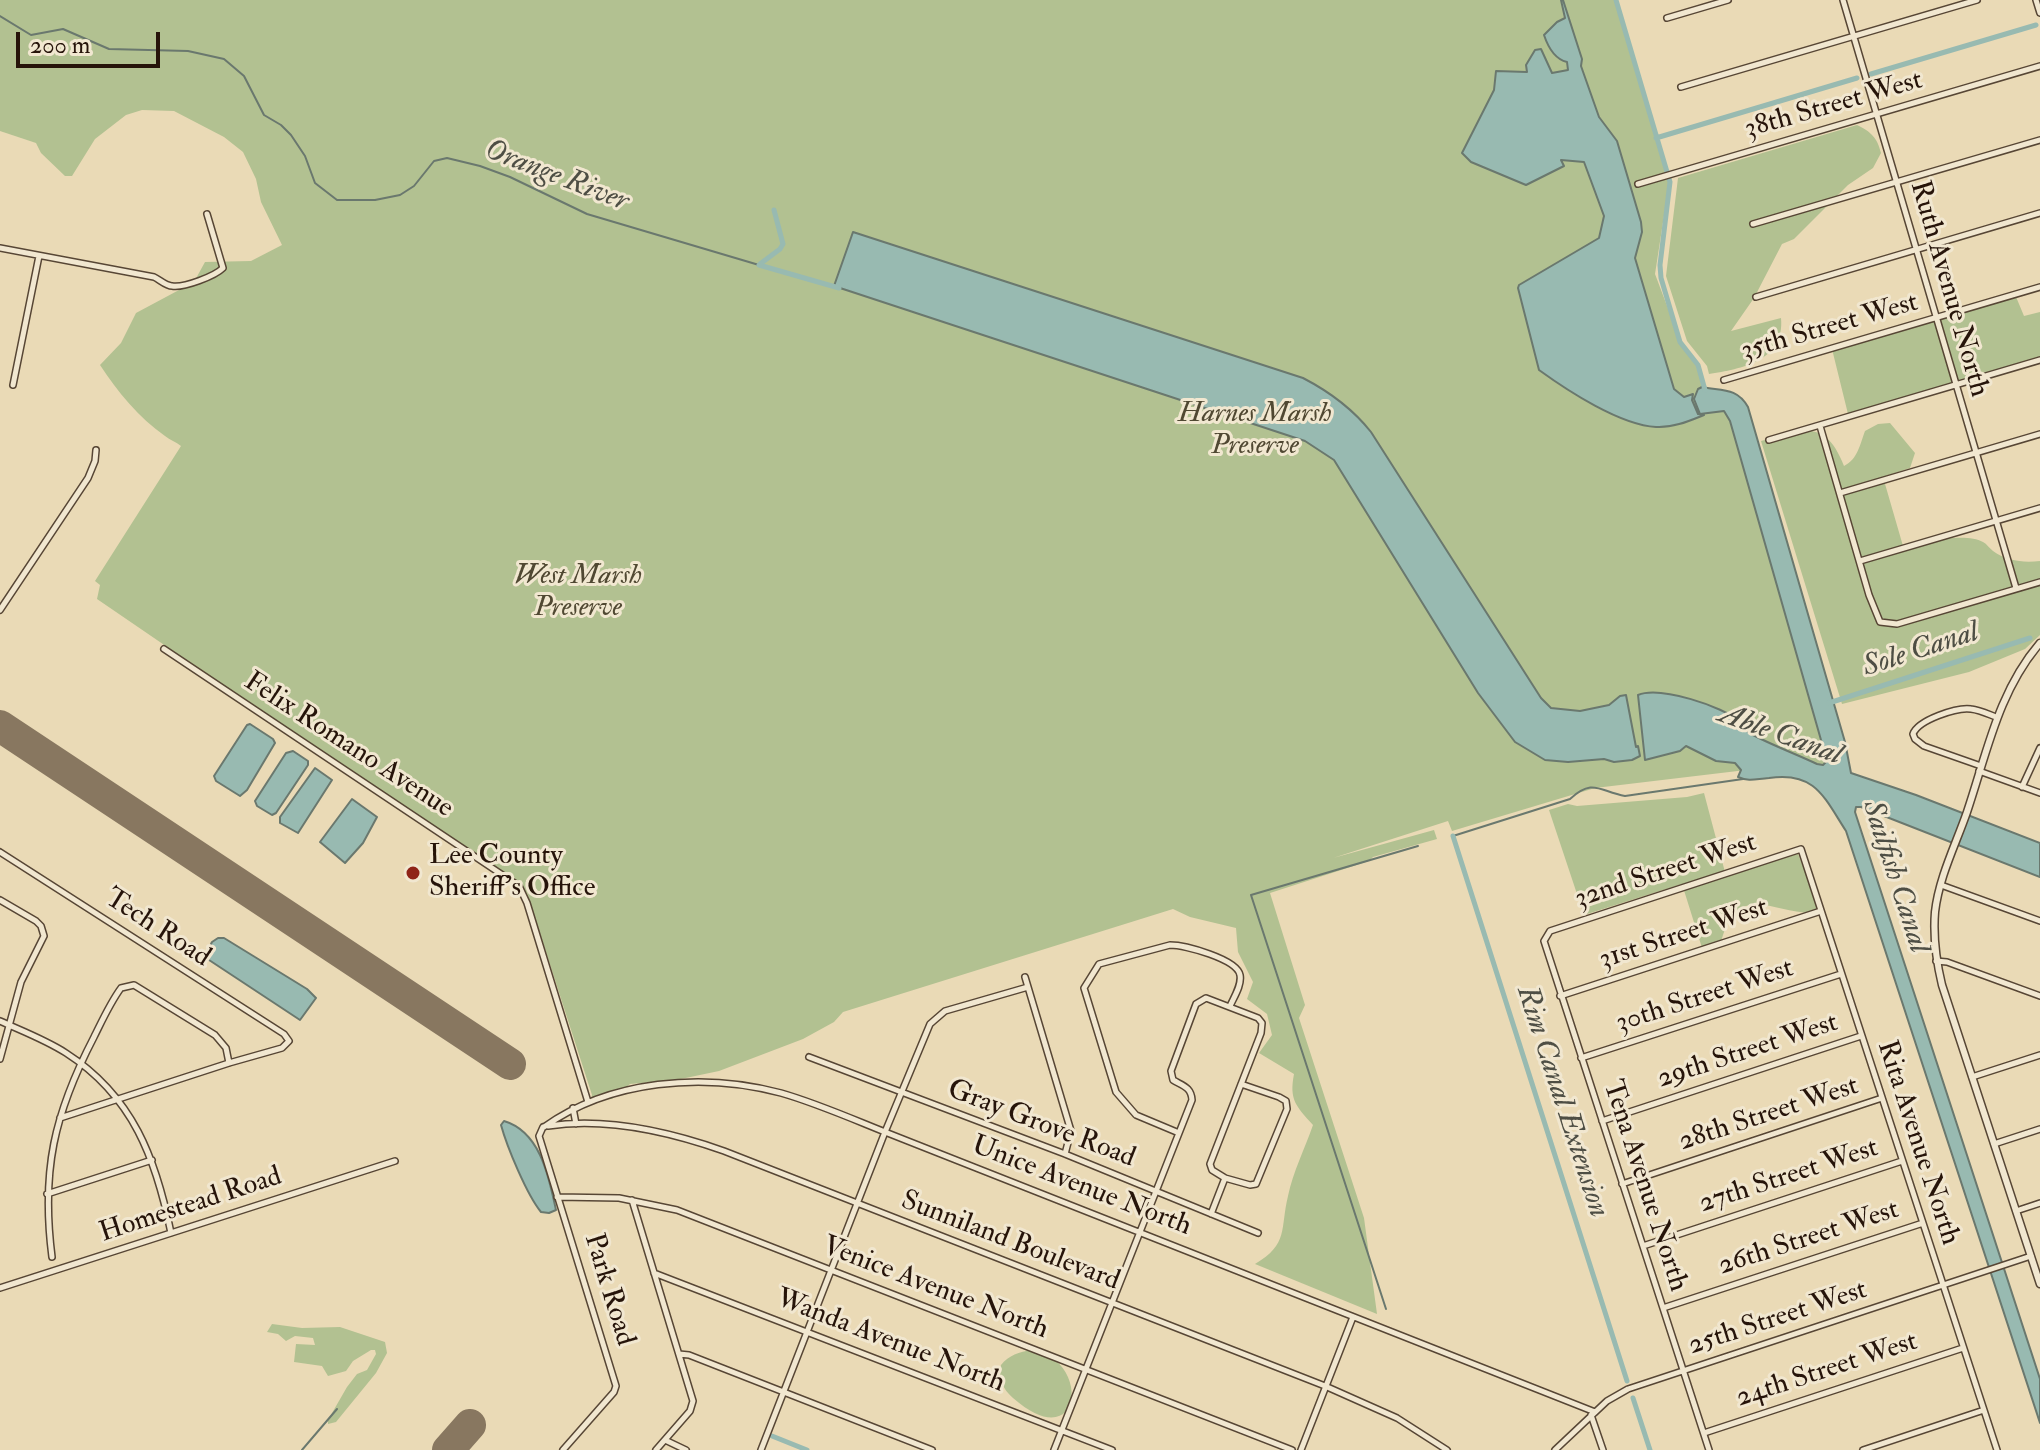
<!DOCTYPE html>
<html>
<head>
<meta charset="utf-8">
<style>
	body { margin:0 }
	#map { position:relative; width:2040px; height:1450px; overflow:hidden; background:#eadab6; font-family:"IM FELL Double Pica",serif }
	canvas { display:block }
	.scale { position:absolute; left:16px; top:32px; width:144px; height:36px; box-sizing:border-box; border:4px solid #26140a; border-top:0; padding-left:10px; font-size:24px; line-height:28px; white-space:nowrap; color:#26140a; -webkit-text-stroke:6px #f1e7d0; paint-order:stroke }
</style>
</head>
<body>
<div id="map">
<canvas width="2040" height="1450"></canvas>
<div class="scale">200 m</div>
</div>
<script>
const context = document.querySelector('canvas').getContext('2d');
context.lineJoin = 'round';
function paint(path, color) { context.fillStyle = color; context.fill(path, 'evenodd'); }
function stroke(path, color, width, dash) { context.strokeStyle = color; context.lineWidth = width; context.lineCap = dash ? 'butt' : 'round'; context.setLineDash(dash || []); context.stroke(path); }
function write(font, color, halo, rows, align = 'center') {
  context.font = font + ' "IM FELL Double Pica",serif'; context.lineWidth = 6; context.setLineDash([]); context.textBaseline = 'middle'; context.strokeStyle = halo; context.fillStyle = color; for (const [text, x, y, turn = 0] of rows) {
    context.save(); context.translate(x, y); context.rotate((+turn || 0) * Math.PI / 180); context.textAlign = isNaN(turn) ? turn : align; if (halo) context.strokeText(text, 0, 0); context.fillText(text, 0, 0); context.restore();
  }
}
paint(new Path2D(`
	M0,0H1615L1669,183L1655,274L1681,343L1699,369L1710,405L1732,409L1836,783L1788,765L1595,788L1452,831L1448,821L1333,858L1434,830L1437,839L1373,857L1369,861L1270,893L1305,1005L1299,1018L1364,1218L1377,1314L1255,1264C1289,1244 1280,1229 1288,1196C1293,1172 1305,1148 1313,1125C1296,1106 1289,1100 1294,1074L1259,1053L1272,1035L1267,1014L1247,999L1253,982L1238,952L1236,928L1190,917L1173,909L843,1012L834,1022L803,1039L719,1071L676,1080L630,1084L612,1099L591,1100L592,1095L527,893L97,599L100,585L95,581L181,446C176,442 170,440 165,436C139,418 117,391 100,365L121,343L136,313L194,282L205,262L251,261L282,245L261,202L256,179L243,152L224,137L174,111L142,110L126,115L95,139L72,176H65L41,153L36,143L0,131Z
	M1857,125C1871,132 1877,137 1881,153L1873,168L1848,185L1794,239L1782,244L1754,298L1731,331L1781,318C1785,361 1741,369 1709,374L1707,366L1687,341L1666,276L1678,178Z
	M2014,292L2024,316L2040,312V357L1848,414L1832,349Z
	M1890,423L1915,453L1910,468L1883,477L1903,546C1922,542 1966,532 1983,542C1987,544 1989,548 1993,551C2007,561 2023,563 2040,561V635L2025,649L1969,672L1842,704L1761,441C1802,430 1825,417 1844,466C1858,459 1860,444 1865,431L1878,424Z
	M1704,793L1726,876L1798,854L1821,912C1778,919 1737,874 1720,946L1703,951L1682,884L1584,915L1549,810L1568,804L1577,806L1687,797Z
	M272,1324L302,1328L340,1327L385,1342L387,1353L376,1373L336,1422L328,1424V1420L347,1387L357,1374L367,1370L376,1354L375,1350H371L353,1361L346,1371L328,1376L322,1366L294,1362L296,1344L315,1345L313,1338L295,1336L286,1341L278,1334L267,1332Z
	M1032,1350C1039,1353 1049,1355 1055,1360C1088,1387 1071,1449 1013,1398C1003,1389 997,1378 1001,1365C1009,1355 1019,1352 1032,1350Z`), '#b2c191');
const water = new Path2D(`
	M1561,0H1563L1582,59L1581,66L1599,117L1617,141L1641,222L1642,232L1635,258L1674,389L1684,397L1693,394L1692,400L1698,414L1704,415C1689,421 1673,428 1656,427C1620,425 1568,391 1539,370L1518,288L1519,285L1599,238L1604,216L1584,162L1561,160L1564,166L1526,185L1471,162L1462,153L1494,90L1496,71L1527,72L1526,65L1535,50L1541,49L1552,73L1568,70L1567,62C1554,59 1548,47 1544,35L1557,22L1565,18Z
	M853,232L1303,378C1330,392 1352,408 1371,432L1541,698L1551,708L1580,711L1609,705L1620,696L1626,695L1636,747L1638,746L1640,756L1632,760L1614,762L1604,759L1568,762L1545,760L1515,742L1478,693L1334,460L1305,441L834,286Z
	M1702,387C1721,391 1737,387 1748,407L1845,742L1851,773L1916,795L2040,843V877L1861,807H1856L1855,812L2040,1379V1423L1846,831C1824,797 1815,771 1769,778C1755,779 1750,782 1738,777L1741,770L1735,763L1716,761L1686,746L1680,751L1645,760L1638,695C1660,686 1723,706 1740,722C1745,727 1746,732 1753,735C1774,746 1796,754 1817,764L1823,765L1827,761L1730,421L1724,411L1700,414L1694,399L1698,389Z
	M250,724L273,739L275,743L247,790L240,796L216,781L214,776L247,725Z
	M293,751L308,761V765L276,813L272,815L257,806L255,801L286,753Z
	M315,768L332,780L298,833L280,823V817Z
	M352,799L377,817L363,843L345,863L320,842Z
	M218,938H224L307,989L316,998L300,1020L206,958L205,956L212,942Z
	M504,1121C541,1132 549,1178 556,1210L549,1213L541,1212C527,1195 507,1147 501,1125Z`);
paint(water, '#98bab1');
stroke(water, '#6a786e', 2);
stroke(new Path2D(`
	M0,16L31,35L63,29L109,49L188,51L224,59L244,76L264,115L281,125L291,135L305,156L315,183L337,200H375L400,195L414,186L434,161L447,158L480,166L510,177L587,214L759,265
	M1453,836L1570,799C1593,778 1599,791 1625,796L1743,779
	M1386,1309L1251,895L1418,846
	M302,1450L337,1409`), '#6a786e', 2);
stroke(new Path2D(`
	M1616,0L1670,182L1660,265L1661,278L1680,342L1698,365L1705,390
	M1871,74L2036,25
	M1656,138L1857,78
	M760,264L780,249L783,244L774,210
	M759,265L839,288
	M1829,703L2030,638
	M1453,836L1627,1381
	M1633,1398L1650,1450
	M772,1436L807,1450`), '#98bab1', 5);
stroke(new Path2D(`
	M0,726L510,1064
	M448,1450L470,1425`), '#887760', 32);
const minor = new Path2D(`
	M1843,0L2016,588
	M2036,0L2040,13
	M1667,18L1728,0
	M1681,87L1977,0
	M1638,184L2040,66
	M1753,224L2040,140
	M0,248L154,277C160,280 166,286 172,286C184,288 215,276 223,268L207,214
	M1756,297L2040,213
	M1724,380L2040,287
	M13,385L39,256
	M1820,426L1869,595L1880,622L1897,624L2040,582
	M1769,440L2040,360
	M1840,493L2040,434
	M1860,561L2040,508
	M0,610L88,478L95,461L96,450
	M164,649L519,886L527,903L588,1102
	M1981,766L1924,746L1915,739L1913,734C1918,720 1957,707 1971,709C1980,710 1988,714 1996,717
	M1979,771L2040,793
	M2022,787L2040,748
	M0,852L284,1034L289,1041L282,1048L229,1063L60,1118
	M1941,885L2040,921
	M0,900L36,921L41,926L44,936L21,982L0,1059
	M1936,961L1947,962L2040,996
	M1025,977L1071,1131L1065,1154
	M1560,996L1821,911
	M0,1021C22,1031 46,1040 66,1053C133,1096 156,1159 171,1233
	M809,1057L1065,1154L1258,1233
	M1581,1058L1841,974
	M1972,1077L2040,1055
	M573,1108L576,1124
	M1602,1121L1861,1036
	M548,1126C606,1117 670,1132 724,1151L1325,1386L1397,1418L1447,1450
	M543,1127L539,1136L616,1386L614,1392L563,1450
	M544,1127C610,1080 703,1072 781,1093C816,1103 850,1118 885,1132L1595,1412
	M1179,1133L1136,1115L1116,1092L1084,988L1099,964L1170,945C1185,945 1237,959 1240,975C1242,985 1234,997 1230,1006
	M1994,1144L2040,1129
	M1225,1178L1250,1185L1256,1184L1287,1109L1286,1101L1279,1097L1241,1084
	M1622,1184L1882,1098
	M47,1194L152,1160
	M557,1197L619,1198L677,1210L1292,1450
	M632,1200L693,1401L690,1411L656,1450
	M2016,1211L2040,1203
	M1643,1246L1902,1161
	M52,1257C41,1171 54,1114 94,1037C102,1021 110,1003 121,988L134,985L215,1035L226,1048L229,1063
	M654,1273L1112,1450
	M0,1288L395,1161
	M1663,1308L1923,1223
	M679,1354L689,1355L932,1450
	M1591,1415L1603,1450
	M1704,1433L1963,1348
	M665,1440L686,1450
	M761,1450L885,1132L930,1024L945,1011L1028,987
	M1054,1450L1192,1100C1191,1087 1183,1086 1173,1080L1171,1071L1196,1004L1206,998L1258,1018L1262,1023L1261,1033L1210,1164L1212,1170L1225,1178L1211,1214
	M1301,1450L1353,1317
	M1555,1450L1607,1401L1628,1389L2031,1256
	M1709,1450L1544,941L1550,931L1801,849L1997,1450
	M1863,1450L1984,1410`);
const tertiary = new Path2D(`
	M2040,643C1998,692 1987,753 1967,812C1956,844 1939,877 1935,912C1933,937 1936,960 1942,985L2040,1284`);
stroke(minor, '#574635', 8);
stroke(tertiary, '#574635', 9);
stroke(minor, '#f1e7d0', 5);
stroke(tertiary, '#f1e7d0', 6);
for (const [x, y, r, color] of [
	[413,873,8,"#8f2418"]
]) { const dot = new Path2D(); dot.arc(x, y, r, 0, 2 * Math.PI); context.fillStyle = color; context.fill(dot); stroke(dot, '#f1e7d0', 3); }
write('28px', '#26140a', '#f1e7d0', [
	["38th Street West",1834,106,-16],
	["Ruth Avenue North",1948,289,74],
	["35th Street West",1830,328,-16],
	["Felix Romano Avenue",348,746,33],
	["32nd Street West",1666,872,-18],
	["Tech Road",157,929,33],
	["31st Street West",1684,935,-18],
	["30th Street West",1705,997,-18],
	["29th Street West",1748,1052,-18],
	["28th Street West",1769,1115,-18],
	["Gray Grove Road",1041,1125,21],
	["Rita Avenue North",1917,1143,72],
	["27th Street West",1789,1177,-18],
	["Tena Avenue North",1644,1186,72],
	["Unice Avenue North",1081,1187,21],
	["Homestead Road",191,1206,-18],
	["26th Street West",1809,1239,-18],
	["Sunniland Boulevard",1010,1242,21],
	["Venice Avenue North",935,1289,21],
	["Park Road",608,1290,73],
	["25th Street West",1778,1319,-18],
	["Wanda Avenue North",890,1342,21],
	["24th Street West",1827,1371,-18]
]);
write('italic 28px', '#504832', '#f1e7d0', [
	["Harnes Marsh",1255,415],
	["Preserve",1255,447],
	["West Marsh",578,577],
	["Preserve",578,609]
]);
write('28px', '#26140a', '#f1e7d0', [
	["Lee County",429,857],
	["Sheriff's Office",429,889]
], 'left');
write('italic 30px', '#4e4e44', '#f1e7d0', [
	["Orange River",556,177,21],
	["Sole Canal",1921,651,-18],
	["Able Canal",1780,736,20],
	["Sailfish Canal",1894,877,72],
	["Rim Canal Extension",1561,1102,72]
]);
</script>
</body>
</html>
